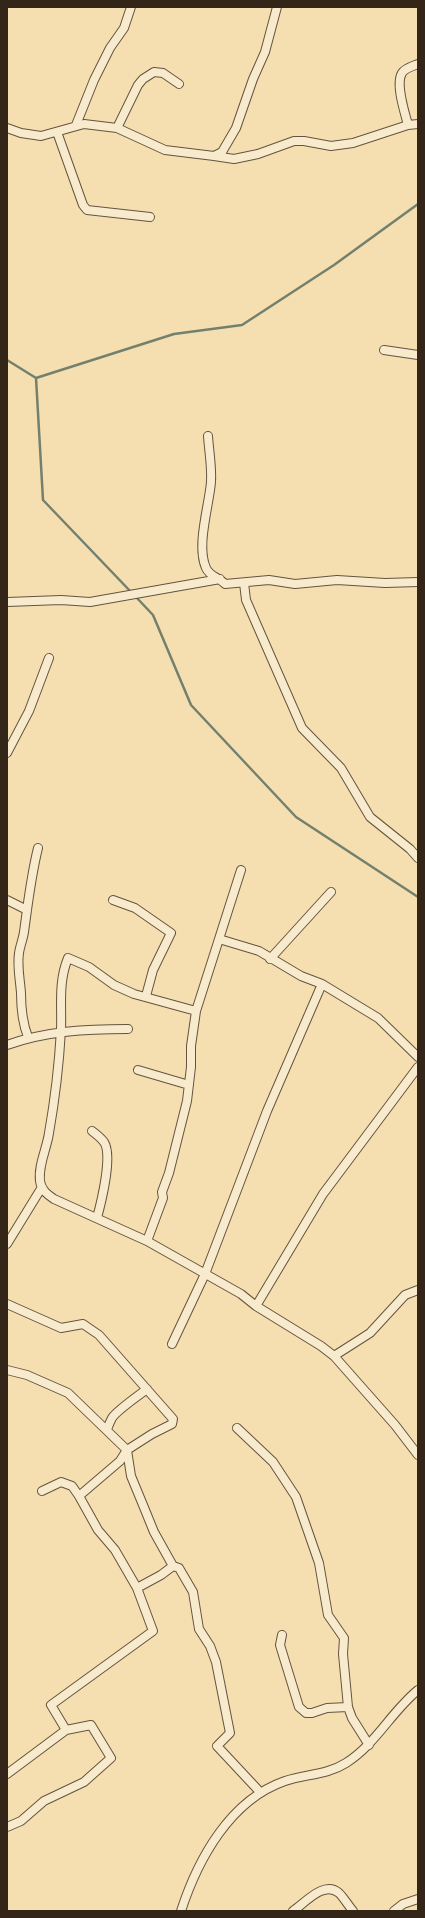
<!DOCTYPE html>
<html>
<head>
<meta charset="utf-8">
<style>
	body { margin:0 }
	#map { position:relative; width:425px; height:1918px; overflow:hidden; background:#f5dfb1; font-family:"IM FELL English",serif }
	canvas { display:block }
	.frame { position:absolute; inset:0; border:8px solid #342519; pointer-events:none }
</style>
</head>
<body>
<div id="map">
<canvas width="425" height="1918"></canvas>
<div class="frame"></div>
</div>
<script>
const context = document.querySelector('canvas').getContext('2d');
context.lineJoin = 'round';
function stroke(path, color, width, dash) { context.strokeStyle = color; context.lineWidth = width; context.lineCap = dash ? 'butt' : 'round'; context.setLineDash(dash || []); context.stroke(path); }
stroke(new Path2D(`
	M7,360L36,378L174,334L242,325L334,265L418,204
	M36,378L43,500L132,593
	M136,597L153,615L191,705L296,817L418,897`), '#73806e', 2.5);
const street = new Path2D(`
	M76,125L94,80L110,48L124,28L131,7
	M408,125C405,113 395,84 402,73C405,68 413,66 418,64
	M7,128L21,133L41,136L84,124L117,128L165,150L214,156L222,152L236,128L253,79L265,52L277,7
	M117,128L138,85L143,79L154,72L163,73L179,84
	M57,132L83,205L87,210L150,217
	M214,156L234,159L258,154L294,141H304L331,146L353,143L408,125L418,124
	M384,350L418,355
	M208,436C209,451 212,467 211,482C209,506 196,546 206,568C210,577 219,577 225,584L269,580L295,584L337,580L385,583L418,582
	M244,583L246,600L302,728L341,768L370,817L410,849L418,858
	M7,602L61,600L90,602L220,579
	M7,753L29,711L49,658
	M7,900L27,910
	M113,900L135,908L171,933L153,970L146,996
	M219,939L241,870
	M270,959L331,892
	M196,1011L134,994L114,985L89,967L68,958C58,982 62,1006 61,1030C59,1065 55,1099 49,1133C47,1148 38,1165 40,1181C41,1190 48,1195 54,1199L147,1241L241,1294L256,1306L321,1346L334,1356L395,1425L418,1455
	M28,1037C22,1022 21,1009 21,993C20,979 17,967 19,953C20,946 23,939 24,932C28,903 31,876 38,848
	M7,1045C46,1031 86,1029 128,1029
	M138,1070L189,1085
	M92,1131C96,1134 101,1138 104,1142C113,1155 101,1203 97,1218
	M147,1241L163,1198L162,1192L169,1173L187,1101L191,1067V1046L196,1011L219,939L259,951L301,976L322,984L378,1018L418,1057
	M7,1244L42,1187
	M7,1304L61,1328L83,1324L99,1335L173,1419L172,1424L152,1434L127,1450L120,1461L79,1496
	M256,1306L323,1194L418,1067
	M172,1344L205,1274L267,1111L322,984
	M334,1356L370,1333L405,1295L418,1290
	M7,1370L27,1375L68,1393L127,1450L131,1476L143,1505L154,1532L173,1566
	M237,1428L273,1462L296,1497L319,1563L328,1615L344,1638L343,1654L348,1707L352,1718L369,1745
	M107,1430C108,1426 110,1422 112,1418C116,1411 139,1395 147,1389
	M42,1491L61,1482L72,1486L79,1496L98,1530L115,1550L137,1588L161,1575L173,1566L179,1568L193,1592L199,1629L210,1646L216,1662L230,1733L217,1746L260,1792
	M282,1635L280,1645L299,1707L306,1713H312L327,1708L348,1707
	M66,1730L51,1705L153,1631L137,1588
	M7,1774L66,1730L91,1725L111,1758L84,1782L44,1801L21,1821L7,1827
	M181,1911C198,1859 230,1800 285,1781C306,1774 327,1775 346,1763C376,1744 391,1712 418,1690
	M293,1911C305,1903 324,1880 339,1893C344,1898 348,1905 353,1911
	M394,1911L403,1904L418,1899`);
stroke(street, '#64543f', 10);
stroke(street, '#f8eacc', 8);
</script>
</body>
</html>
